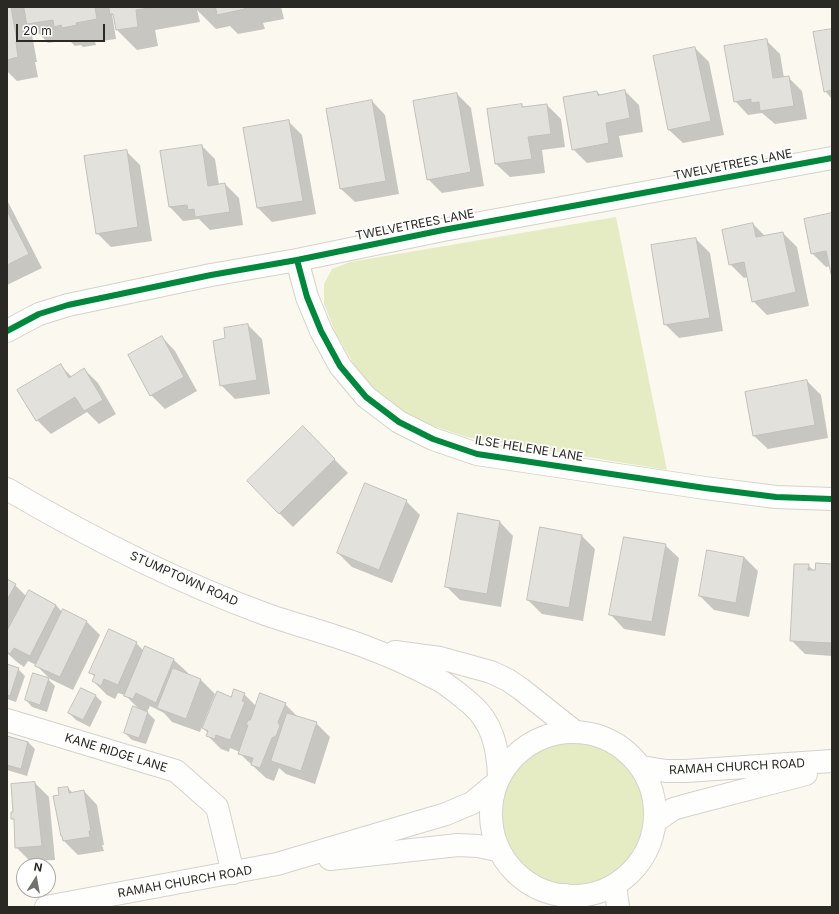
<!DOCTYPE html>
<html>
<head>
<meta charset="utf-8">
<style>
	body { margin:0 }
	#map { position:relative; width:839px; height:914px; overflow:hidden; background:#fbf8f0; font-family:Inter,sans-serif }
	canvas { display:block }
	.frame { position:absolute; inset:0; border:8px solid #2a2924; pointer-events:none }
	.north { position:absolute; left:16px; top:858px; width:40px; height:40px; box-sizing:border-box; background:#fff; border:1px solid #aaa9a7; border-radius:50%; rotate:11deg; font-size:11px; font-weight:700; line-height:16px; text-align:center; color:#2a2924 }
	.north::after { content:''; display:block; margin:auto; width:14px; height:18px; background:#73716b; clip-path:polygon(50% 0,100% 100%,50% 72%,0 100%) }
	.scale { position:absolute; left:16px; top:24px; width:89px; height:18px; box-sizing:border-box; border:2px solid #2a2924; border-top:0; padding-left:5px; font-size:12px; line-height:14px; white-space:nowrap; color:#2a2924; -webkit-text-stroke:3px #fff; paint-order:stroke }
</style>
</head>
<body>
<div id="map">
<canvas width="839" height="914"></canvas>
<div class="frame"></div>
<div class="north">N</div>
<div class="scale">20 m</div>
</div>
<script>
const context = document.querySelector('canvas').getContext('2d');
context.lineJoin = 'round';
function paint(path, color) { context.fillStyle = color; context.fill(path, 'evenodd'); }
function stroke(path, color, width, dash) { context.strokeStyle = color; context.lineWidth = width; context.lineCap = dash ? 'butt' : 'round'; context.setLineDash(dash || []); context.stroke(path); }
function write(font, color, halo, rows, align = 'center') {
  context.font = font + ' Inter,sans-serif'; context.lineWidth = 3.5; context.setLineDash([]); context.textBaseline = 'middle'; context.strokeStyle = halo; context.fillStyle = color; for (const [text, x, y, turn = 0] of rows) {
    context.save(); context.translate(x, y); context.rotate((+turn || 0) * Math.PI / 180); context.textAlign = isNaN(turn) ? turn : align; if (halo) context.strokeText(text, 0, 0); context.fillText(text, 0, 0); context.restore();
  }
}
paint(new Path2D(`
	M616,217L667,470L466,437L419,421L382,398L357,369L336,334L324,304V284L332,269L350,262Z
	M491 814a82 82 0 1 1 164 0a82 82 0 1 1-164 0Z`), '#e5ecc3');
paint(new Path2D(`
	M7,7H281L284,19L263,23L265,29L238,34L230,26L216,29L197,10L200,22L155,30L158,46L137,50L117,30L115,18L112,14L116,39L95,42L96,45L83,47L81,45L75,46L69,40L48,43L30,24L37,62H35L38,77L17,81L7,71Z
	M832,30V99L825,91Z
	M766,40L780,54L784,78L788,77L802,91L807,119L775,124L762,113L748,115L735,101Z
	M695,48L709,62L724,135L683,143L669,130Z
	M625,91L639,105L643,132L619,136L623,157L587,163L573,149L597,92L601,95Z
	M457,94L471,108L484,186L442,193L428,179Z
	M372,101L385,115L399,194L355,202L341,189Z
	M521,105L525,108L547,105L561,119L565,147L542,150L545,173L510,177L496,164Z
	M288,121L302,135L316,214L272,222L258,208Z
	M202,146L215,159L219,185L225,184L239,198L243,225L210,230L199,219L183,221L170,207Z
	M126,151L140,165L152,241L111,247L97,233Z
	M7,200L42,268L7,285Z
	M832,214V273L831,266L826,267L812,253Z
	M753,224L765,236L783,233L797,247L809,306L767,315L753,301L748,277L744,278L730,264Z
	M696,239L710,253L723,331L679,338L665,324Z
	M248,325L262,339L270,394L235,399L221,385L226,339Z
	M162,337L175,351L197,391L165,409L151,395Z
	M60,365L72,377L84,369L98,383L116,414L99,424L87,412L51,434L37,420Z
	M807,381L821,395L828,438L768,449L754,436Z
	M303,428L348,473L293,527L279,513Z
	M406,501L420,515L392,583L352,567L338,553Z
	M500,522L513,536L501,607L460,600L446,586Z
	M582,536L595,549L583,621L542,614L528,600Z
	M665,545L679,558L665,636L624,629L611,615Z
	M708,551L744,557L758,571L749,617L714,610L700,596Z
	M808,565L814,571L832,565V656L805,654L791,640Z
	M7,580L15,585L26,596L56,605L62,612L87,622L100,635L73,690L50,679L36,665L28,661L24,667L17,662L7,653Z
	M136,643L144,651L146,647L174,660L188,673L187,675L201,680L215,694L200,732L172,722L164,713L150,706L147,712L155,720L146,744L132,740L125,733L139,709L125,695L118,693L115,699L107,695L93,681L95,677L90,672Z
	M7,666L18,669L25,676L16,702L7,699Z
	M48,679L55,686L47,712L32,707L26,700Z
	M244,694L256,706L285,704L299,718L316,723L330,737L315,784L286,774L279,768L274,781L266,778L239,753L240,752L230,748L229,752L221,749L207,735L208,733L203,728L231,698Z
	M95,695L102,702L90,727L76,720L69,713Z
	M7,737L28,742L35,749L27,776L7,770Z
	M35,783L49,797L55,860L30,861L16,847L15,821L12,818Z
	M68,788L74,794L84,791L97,805L104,845H102L104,851L78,855L64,841Z`), '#0003');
const building = new Path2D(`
	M7,7H11L17,41L16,42L18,57L7,60Z
	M24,7H95L97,19L76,23L77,25L62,28L61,25L54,27L53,20L27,24Z
	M109,7H155L136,10L138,27L116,30L113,14H110Z
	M216,7H245V9L217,15Z
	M832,29V90L824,92L813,32Z
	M767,39L773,78L789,76L794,106L760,111L759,102L751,103V99L734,102L724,46Z
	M695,47L711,121L668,130L653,56Z
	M625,90L630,118L606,123L609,143L572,150L563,97L597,91L598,95Z
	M457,93L471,172L427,180L413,101Z
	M372,100L386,181L340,189L326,109Z
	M522,104V107L547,104L551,134L528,137L532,159L495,164L487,109Z
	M289,120L303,201L257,208L243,128Z
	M202,145L208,186L225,183L230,212L195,217L194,209L188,210L187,205L169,207L160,151Z
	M127,150L138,227L96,234L84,156Z
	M7,211L29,254L7,265Z
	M832,213V278L826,251L811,254L804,219Z
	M753,223L756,237L783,232L796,292L752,302L744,262L729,265L722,230Z
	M696,238L710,318L664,325L651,245Z
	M248,324L257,380L220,386L213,341L225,338L224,328Z
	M162,336L184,377L150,396L128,355Z
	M61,364L69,378L84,368L103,400L84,411L75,397L36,421L17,390Z
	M807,380L815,425L753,436L745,392Z
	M303,426L335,459L279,514L247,481Z
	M365,483L407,500L379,570L337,553Z
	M458,513L500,521L487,594L445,587Z
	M540,527L582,535L569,608L527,600Z
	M624,537L666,544L652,622L609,615Z
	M707,550L744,557L736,603L699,596Z
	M816,563L832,564V643L790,641L794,564H809L808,570H815Z
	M7,579L16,584L7,600Z
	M29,590L56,605L30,656L14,648L10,654L7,652V631Z
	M63,609L87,621L60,677L35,666Z
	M109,629L137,642L118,685L104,679L101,686L92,681L95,675L89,673Z
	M145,646L174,659L156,703L136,693L133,699L124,696Z
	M7,664L19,668L10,696L7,695Z
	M173,668L201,679L186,719L157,708Z
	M33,673L49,678L40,705L25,700Z
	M81,688L96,695L83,720L68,713Z
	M234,689L245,693L242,701L245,702L230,740L216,735L215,739L206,736L208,731L202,728L217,691L231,697Z
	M260,693L286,703L278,722L280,726L276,736L272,738L260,768L251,765L253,758L238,754L248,725H246L248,720H250Z
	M133,706L148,712L139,738L124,733Z
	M287,713L317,722L301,771L271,761Z
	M7,736L28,742L21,769L7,765Z
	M35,782L42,846L15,848L14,819H11V812H13L11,784Z
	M68,787L69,793L84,790L91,831H89L90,837L63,841L62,836H61L53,796L59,795L58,788Z`);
paint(building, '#e3e1db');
stroke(building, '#c2c0ba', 1);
const minor = new Path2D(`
	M297,260L307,297L321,331L340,366L366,397L399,422L433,439L477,454L705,488L776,497L832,499
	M7,331L39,314L68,305L211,275L297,260L443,230L832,158
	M7,489C89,537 175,581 265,614C299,626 336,635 371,649C393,657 418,669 439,680C450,686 461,696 471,704C493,723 498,749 499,777
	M395,652L440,658L491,672L508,680L521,689L574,731
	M7,720L176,771L217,807L233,873
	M615,885L618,907
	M565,895L571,907`);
const secondary = new Path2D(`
	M491 814a82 82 0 1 1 164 0a82 82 0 1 1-164 0Z
	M642,767L666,771H686L832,761
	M656,821L673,809L691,804L806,774
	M330,859L458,845L478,846L497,850
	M46,907L277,864L446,814L472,803L495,784`);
stroke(minor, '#d4d2cc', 24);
stroke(secondary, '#d4d2cc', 24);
stroke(minor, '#fefefd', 22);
stroke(secondary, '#fefefd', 22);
stroke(new Path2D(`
	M297,260L307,297L321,331L340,366L366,397L399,422L433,439L477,454L705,488L776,497L832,499
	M7,331L39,314L68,305L211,275L297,260L443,230L832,158`), '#00873e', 6);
write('12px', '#2a2924', '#fff', [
	["TWELVETREES LANE",733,165,-11],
	["TWELVETREES LANE",415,225,-11],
	["ILSE HELENE LANE",529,449,9],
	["STUMPTOWN ROAD",184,579,24],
	["KANE RIDGE LANE",116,753,17],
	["RAMAH CHURCH ROAD",737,767,-3],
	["RAMAH CHURCH ROAD",185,882,-10]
]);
</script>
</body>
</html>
